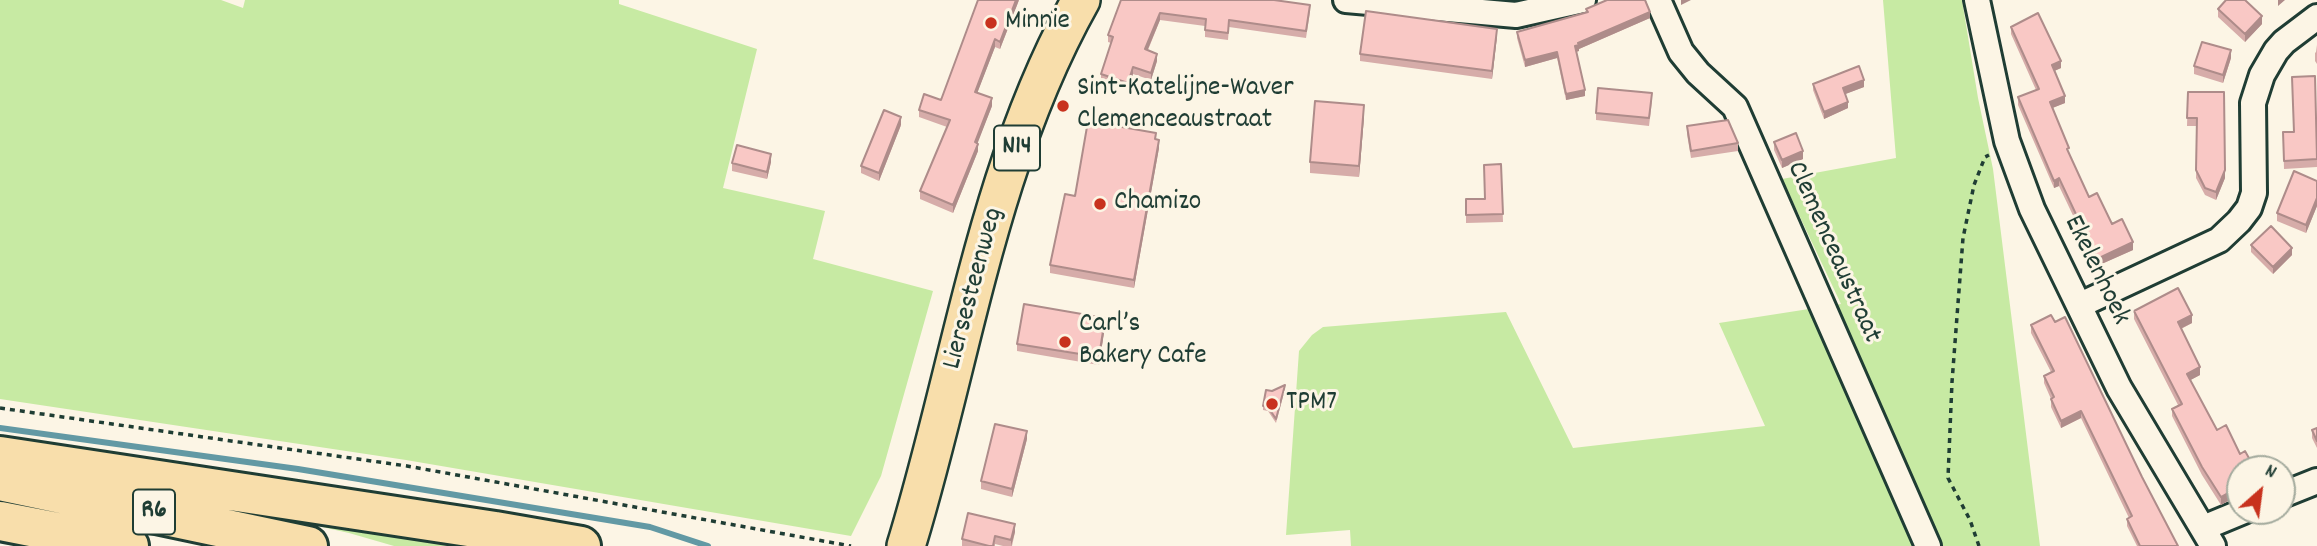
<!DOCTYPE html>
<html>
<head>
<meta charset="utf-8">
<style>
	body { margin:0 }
	#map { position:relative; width:2317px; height:546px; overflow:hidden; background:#fcf5e5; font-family:Dekko,sans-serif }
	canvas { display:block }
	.north { position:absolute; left:2226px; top:455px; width:70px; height:70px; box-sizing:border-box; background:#fcf5e5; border:2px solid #a4ab9e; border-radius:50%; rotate:28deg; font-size:19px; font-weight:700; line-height:28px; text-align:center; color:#1f3d34 }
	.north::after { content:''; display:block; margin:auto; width:24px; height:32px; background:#c8321e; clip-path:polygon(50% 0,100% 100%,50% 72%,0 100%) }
</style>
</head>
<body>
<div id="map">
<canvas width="2317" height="546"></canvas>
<div class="north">N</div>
</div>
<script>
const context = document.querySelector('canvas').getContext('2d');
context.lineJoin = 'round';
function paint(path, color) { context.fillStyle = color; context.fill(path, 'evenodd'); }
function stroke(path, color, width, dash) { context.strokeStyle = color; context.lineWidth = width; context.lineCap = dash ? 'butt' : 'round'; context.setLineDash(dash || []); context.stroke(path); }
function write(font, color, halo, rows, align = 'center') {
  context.font = font + ' Dekko,sans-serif'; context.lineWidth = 6; context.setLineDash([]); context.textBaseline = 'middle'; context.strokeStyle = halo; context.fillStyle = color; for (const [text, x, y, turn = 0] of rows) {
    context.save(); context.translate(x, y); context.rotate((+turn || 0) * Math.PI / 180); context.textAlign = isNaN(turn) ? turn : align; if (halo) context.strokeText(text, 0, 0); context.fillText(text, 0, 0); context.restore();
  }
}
paint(new Path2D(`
	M0,0H221L243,8L245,0H619V4L757,49L723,188L825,211L813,259L933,291L881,476L851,536L406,460L0,399Z
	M1883,0H1962L1978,98L1993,169L2040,546H1351L1350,530L1286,535L1299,351L1312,335L1323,327L1506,312L1573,448L1765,426L1719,323L1841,304L1782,179L1896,158Z
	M138,486L502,546H394L349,533Z`), '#c7eaa3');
stroke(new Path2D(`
	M0,428L298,469L650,527L708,546`), '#6299a4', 6);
const street = new Path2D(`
	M1346,0L1516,15L1583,0
	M1658,0L1681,52L1698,73L1735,107L1928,546
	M1977,0L2007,141L2032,209L2119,388L2213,546
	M2080,305L2219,240L2239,221L2249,208L2254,193L2253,103L2262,75L2276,51L2284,42L2317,17
	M2282,495L2317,481
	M2203,528L2244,511`);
const primary = new Path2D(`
	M906,546C962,364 986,169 1081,0`);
const highway = new Path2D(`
	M0,456L495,531L581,546
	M0,481L308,546
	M0,521L129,546`);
stroke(street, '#1f3d34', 30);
stroke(primary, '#1f3d34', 42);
stroke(highway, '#1f3d34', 44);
stroke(new Path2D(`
	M0,408L407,466L851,546
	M1979,546L1970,520L1948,478L1952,382L1963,238L1974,185L1985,157L1989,155`), '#1f3d34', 3.5, [5, 5]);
stroke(street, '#fcf5e5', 24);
stroke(primary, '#f8deab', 37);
stroke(highway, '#f8deab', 38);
paint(new Path2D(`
	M1019,0L1000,49L995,47L977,93L992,106L977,143L978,151L953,213L920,199V191L947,127L919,117V110L941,100Z
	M1121,0L1310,12L1306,38L1229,27L1228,40L1205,37V26L1160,20L1148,50L1157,61L1151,80L1133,74L1128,90L1101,81V74L1111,43L1108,42V35Z
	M1586,9L1650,18L1579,49V51L1576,52L1585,96L1566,100L1557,58L1525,67L1517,38V32L1586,12Z
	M2218,9L2262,24L2245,42L2218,17Z
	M2011,27L2061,68L2054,71L2065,103L2052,108L2069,153L2089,197L2133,250L2097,266L2059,186L2054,188L2018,105V97L2036,90L2011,34Z
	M1497,36L1492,79L1360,61V54Z
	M2317,45V64L2315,61V53L2316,52Z
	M2231,58L2223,83L2194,74V66Z
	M1813,84L1864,87L1845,94L1848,108L1824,119L1813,90Z
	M2188,92L2225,178L2216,200L2205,195L2196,178L2197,126H2187Z
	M1652,101L1649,126L1596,120V113Z
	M1364,117L1359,177L1310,173V162Z
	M901,125L879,181L861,173V166Z
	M1687,126L1738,143V151L1691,158L1687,134Z
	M2317,131V167L2284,169L2283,132Z
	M1156,139L1159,148L1134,288L1050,273V265Z
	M1774,142L1803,159L1782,168L1774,150Z
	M771,162L767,179L732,171V163Z
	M1501,164L1503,222L1466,223V199H1485Z
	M2317,181V206L2306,233L2277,221V213Z
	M2251,245L2292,255L2273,274L2251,252Z
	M2134,311L2192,323L2181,329L2200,375L2190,380L2217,430L2240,469V494L2221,505L2202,475L2172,416V409L2178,405L2134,319Z
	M2031,325L2142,477L2178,546H2137L2127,526V519L2129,518L2081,418L2061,428L2051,407V399L2044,383V376L2051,372L2031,333Z
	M1105,326L1099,365L1017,351V344Z
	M1285,389L1276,423L1268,411L1263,410V406L1272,391Z
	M2317,428V448L2312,438V430Z
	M1027,439L1012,497L981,489V481Z
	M1015,532L1012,546H1003L995,544V546H962V539Z`), '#d6aca9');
paint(new Path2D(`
	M1016,0H1019L1000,49V42Z
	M1681,0H1691L1681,5Z
	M2278,0H2285L2278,6Z
	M1650,12V18L1579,49V51L1575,52V46L1578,43Z
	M1160,13V20L1145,56V49Z
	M2262,16V24L2245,42V34Z
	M1497,29V36L1492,79V71Z
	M995,39V47L975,99V92Z
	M2231,50V58L2223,83V75Z
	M1557,52V58L1525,67V60Z
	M1157,54V61L1151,80V73Z
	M2061,61V68L2052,72V65Z
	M1133,67V74L1128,90V83Z
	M1864,80V87L1843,95V88Z
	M1585,90V96L1566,100V94Z
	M2065,96V103L2050,109V102Z
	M992,98V106L975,150V142Z
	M1848,102V108L1824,119V112Z
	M1364,105V117L1359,177V166Z
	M901,117V125L879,181V173Z
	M1159,140V148L1134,288V280Z
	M978,144V151L953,213V205Z
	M1803,151V159L1782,168V160Z
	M771,154V162L767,179V172Z
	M2225,170V178L2216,200V192Z
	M2059,178V186L2054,188V181Z
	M2317,198V206L2306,233V225Z
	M2133,242V250L2097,266V259Z
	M2292,248V255L2273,274V267Z
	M2192,315V323L2178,330V322Z
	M1105,318V326L1099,365V357Z
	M2200,367V375L2187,382V374Z
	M2081,411V418L2061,428V421Z
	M1027,431V439L1012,497V489Z
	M2240,486V494L2221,505V497Z
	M1015,524V532L1011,546V540Z`), '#ae8c8a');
const building = new Path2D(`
	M978,0H1016L1000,42L995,39L975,92L992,98L975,142L978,144L953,205L920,191L950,120L919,110L924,94L941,100Z
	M1121,0H1274L1310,5L1306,31L1229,20L1228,33L1205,30L1206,19L1160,13L1145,49L1157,54L1151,73L1133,67L1128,83L1101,74L1113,37L1108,35Z
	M1607,0H1645L1650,12L1578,43L1579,45L1575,46L1585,90L1566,94L1557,52L1525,60L1517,32L1588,12L1586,9Z
	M2226,0H2245L2262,16L2245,34L2218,9Z
	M1366,11L1497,29L1492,71L1360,54Z
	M2038,13L2061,61L2052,65L2065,96L2050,102L2069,148L2067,149L2089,197L2097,193L2112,224L2122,219L2133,242L2097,259L2059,178L2054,181L2018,97L2039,89L2011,27Z
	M2202,42L2231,50L2223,75L2194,66Z
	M1859,66L1864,80L1843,88L1848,102L1824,112L1813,84Z
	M2315,76L2317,159L2284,161L2283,132H2294L2292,77Z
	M1598,88L1652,93L1649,118L1596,113Z
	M2188,92H2224L2225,170L2216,192L2205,188L2196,170L2197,118H2187Z
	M1315,101L1364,105L1359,166L1310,162Z
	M884,110L901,117L879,173L861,166Z
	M1728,120L1738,143L1691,151L1687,126Z
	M1088,121L1156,133L1155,139L1159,140L1134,280L1050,265L1065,194L1075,196Z
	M1796,133L1803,151L1782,160L1774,142Z
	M737,145L771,154L767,172L732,163Z
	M1501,164L1503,214L1466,215V199H1485L1484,165Z
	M2294,171L2317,181V198L2306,225L2277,213Z
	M2271,226L2292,248L2273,267L2251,245Z
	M2178,288L2192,315L2178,322L2200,367L2187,374L2217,430L2226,425L2240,454L2245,451L2255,469H2240V486L2221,497L2202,467L2172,409L2182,404L2134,311Z
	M1024,304L1105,318L1099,357L1017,344Z
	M2051,315L2055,322L2065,317L2142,477L2178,546H2140L2127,519L2132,516L2081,411L2061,421L2051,399L2054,397L2044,376L2054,371L2031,325Z
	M1285,385L1276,419L1268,407L1263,406L1266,390L1272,391Z
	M995,424L1027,431L1012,489L981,481Z
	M2317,428V441L2312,430Z
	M968,513L1015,524L1011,540L995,536L993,546H989L962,539Z`);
paint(building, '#f9c8c5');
stroke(building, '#ae8c8a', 2);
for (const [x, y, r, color] of [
	[991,23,7,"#c8321e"],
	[1063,106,7,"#c8321e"],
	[1100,204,7,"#c8321e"],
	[1065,342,7,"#c8321e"],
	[1272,404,7,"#c8321e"]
]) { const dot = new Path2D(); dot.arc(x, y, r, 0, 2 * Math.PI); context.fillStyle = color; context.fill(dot); stroke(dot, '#fcf5e5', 2.5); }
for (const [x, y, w] of [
	[1017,148,46],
	[154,512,42]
]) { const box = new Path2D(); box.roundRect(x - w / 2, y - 22.5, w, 45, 5); context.fillStyle = '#fcf5e5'; context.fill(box); stroke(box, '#1f3d34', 2); }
write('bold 26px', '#1f3d34', null, [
	["N14",1017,148],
	["R6",154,512]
]);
write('28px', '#1f3d34', '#fcf5e5', [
	["Minnie",1005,23],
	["Sint-Katelijne-Waver",1077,90],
	["Clemenceaustraat",1077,122],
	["Chamizo",1114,204],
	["Carl’s",1079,326],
	["Bakery Cafe",1079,358],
	["TPM7",1286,404]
], 'left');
write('28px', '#1f3d34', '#fcf5e5', [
	["Clemenceaustraat",1832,253,66],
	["Ekelenhoek",2095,271,64],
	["Liersesteenweg",975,289,-75]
]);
</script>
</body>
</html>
